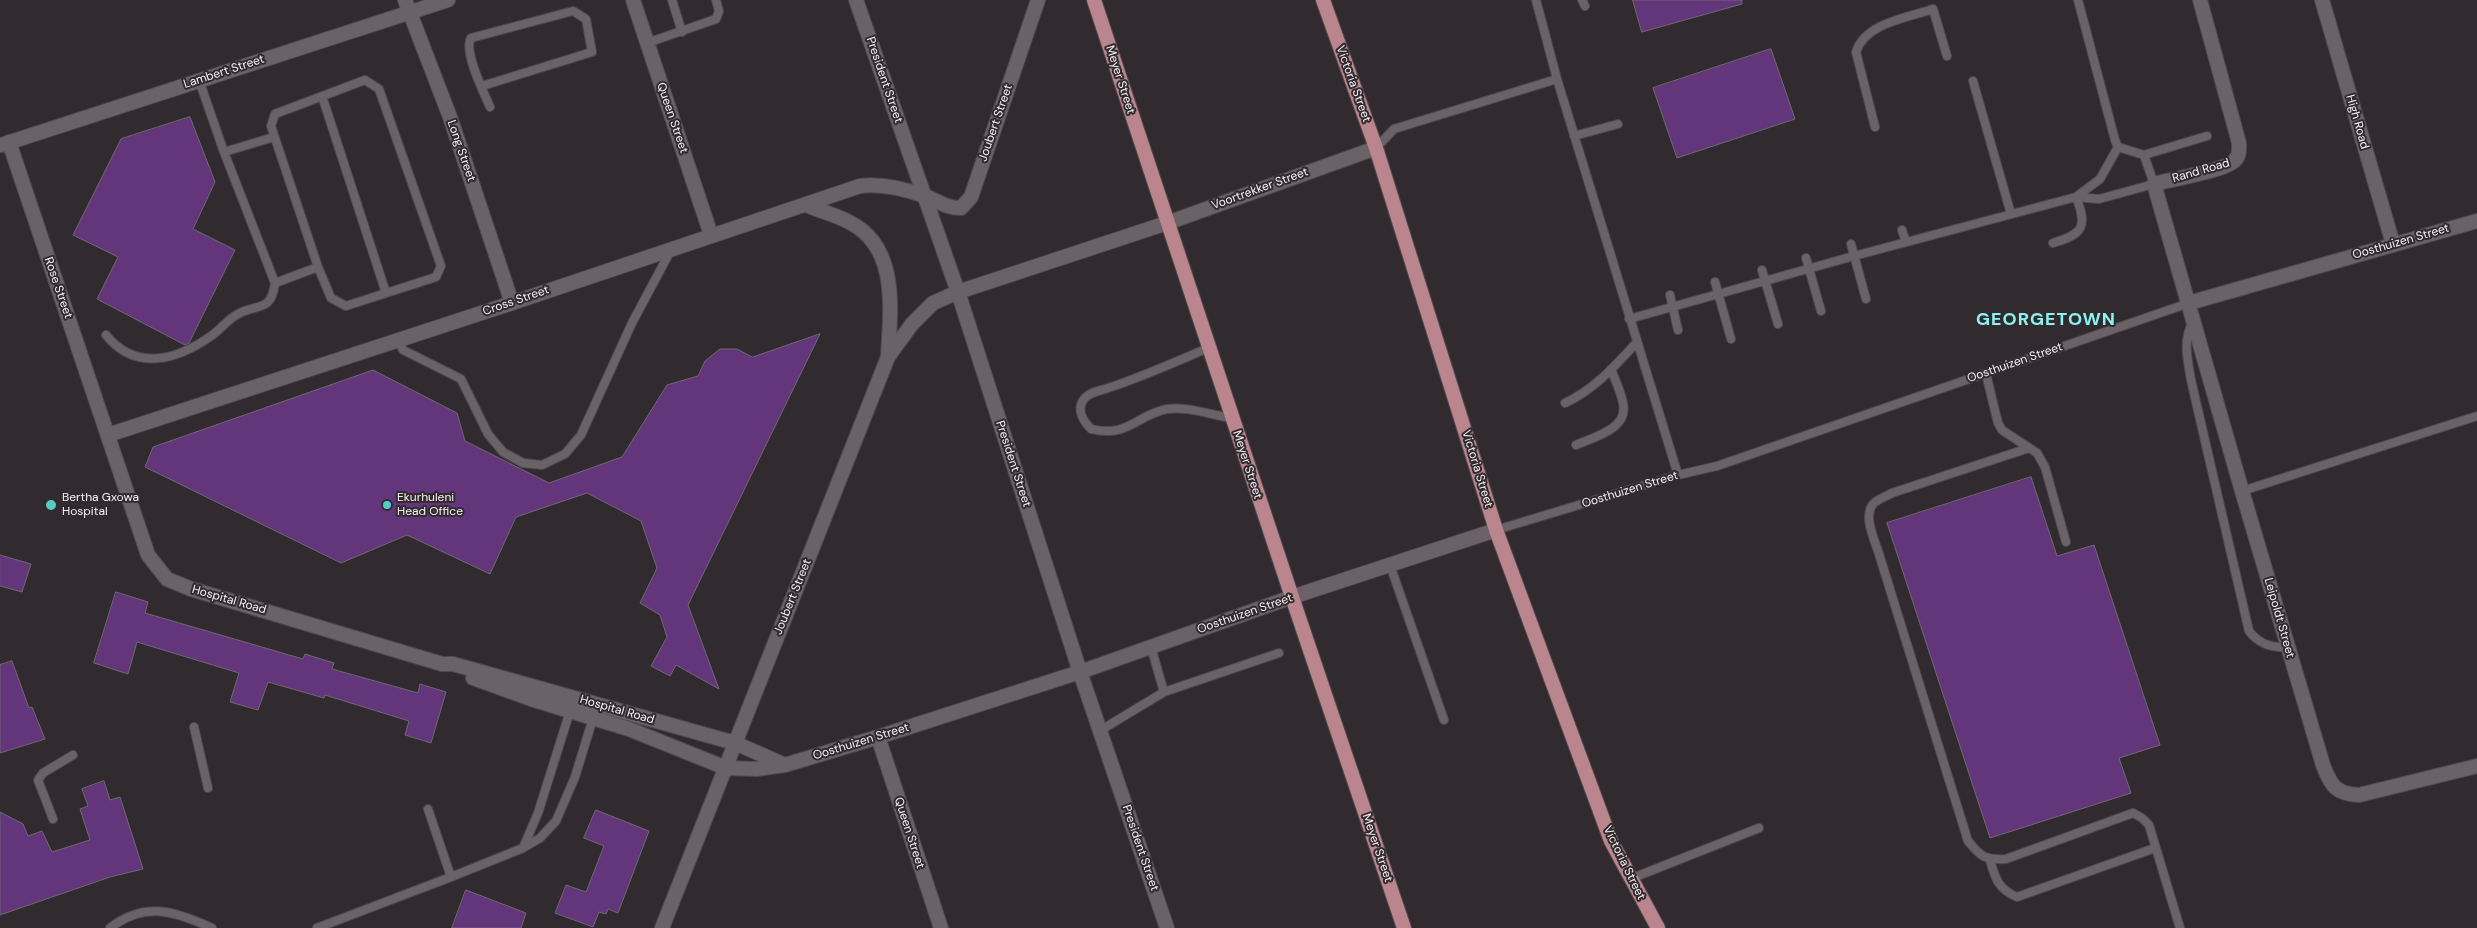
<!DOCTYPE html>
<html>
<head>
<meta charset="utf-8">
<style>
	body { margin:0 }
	canvas { display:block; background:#312a2e }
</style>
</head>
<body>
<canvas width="2477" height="928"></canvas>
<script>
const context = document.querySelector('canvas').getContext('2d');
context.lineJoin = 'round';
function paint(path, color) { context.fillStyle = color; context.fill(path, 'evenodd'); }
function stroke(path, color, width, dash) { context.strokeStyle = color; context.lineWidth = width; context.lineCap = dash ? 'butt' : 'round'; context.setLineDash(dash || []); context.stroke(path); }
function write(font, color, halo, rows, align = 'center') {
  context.font = font + ' "DM Sans",sans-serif'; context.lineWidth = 4; context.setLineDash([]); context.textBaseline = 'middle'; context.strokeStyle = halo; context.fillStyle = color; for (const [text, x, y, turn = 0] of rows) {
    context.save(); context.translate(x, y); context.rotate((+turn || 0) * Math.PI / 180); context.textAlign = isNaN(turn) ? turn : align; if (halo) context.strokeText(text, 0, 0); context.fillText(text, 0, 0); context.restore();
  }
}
const building = new Path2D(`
	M1633,0H1742V4L1642,32Z
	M1771,49L1795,119L1677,158L1653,88Z
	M190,117L215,182L193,229L235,250L189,343L185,345L97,299L118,257L73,235L121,139Z
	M820,334L688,605L719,689L676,665L670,676L651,666L667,637L660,615L640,603L657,568L641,521L587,493L516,517L490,574L407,535L341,563L145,467L153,447L373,370L457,413L465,441L549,483L622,457L667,385L698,376L705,361L720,349H737L752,357Z
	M2031,477L2057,556L2094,545L2160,745L2119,758L2131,793L1990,838L1887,523Z
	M0,555L31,564L22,592L0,586Z
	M116,592L148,602L145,613L303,659L305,654L334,663L332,669L418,693L420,684L446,692L431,743L405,735L409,721L325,695L324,698L268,682L258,710L230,702L239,673L137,642L128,674L94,663Z
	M12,661L29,708L32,707L45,739L0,753V665Z
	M104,781L110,800L120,797L143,869L110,877L0,915V812L23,824L28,836L42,831L52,852L90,840L80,809L88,806L82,789Z
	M596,810L649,831L618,913L608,909L606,914L599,912L593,927L555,913L566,885L586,892L604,846L584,838Z
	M466,890L526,913L521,928H452Z`);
paint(building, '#63357b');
stroke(building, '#6e6971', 1);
const service = new Path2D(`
	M672,0L682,32
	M1536,0L1557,79L1678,475
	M1582,0L1585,6
	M647,43L716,19L719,11L716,0
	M365,80L379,89L441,266L436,277L346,306L331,298L318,267L271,126L275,114Z
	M1973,81L2011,214
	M482,86L592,52L586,19L573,11L471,38C463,51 484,93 490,107
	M322,96L386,293
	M1875,127L1856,52C1865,23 1907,18 1933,9L1947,56
	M1574,136L1618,124
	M1376,148L1394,129L1557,79
	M224,152L274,137
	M2144,155L2207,136
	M2076,197L2100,179L2118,147
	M1902,230L1906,242
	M2053,243C2083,234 2088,227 2076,197
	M1851,244L1866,299
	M1806,258L1821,311
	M1762,270L1778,324
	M1715,282L1731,339
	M275,283L318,267
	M1670,295L1678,330
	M1629,319L1854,256L2076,197L2099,199L2154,184L2144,155L2118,147L2115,140L2078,0
	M2193,322C2182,340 2188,361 2191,380L2249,631C2259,644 2271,648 2287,647
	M106,335C136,372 177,360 211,336C221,329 228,319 238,314C258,303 271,313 275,283L224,152L199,80
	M398,340L403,350L461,379L488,434L503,452L523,463L542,465L565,454L581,435L632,323L671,250
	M1208,348C1175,362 1142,377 1108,388C1100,391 1089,392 1084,399C1076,409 1083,421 1091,429C1129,438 1136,415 1167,409C1188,406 1211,415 1232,418
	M1986,374L1998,423L2002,430L2037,453L2045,467L2066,542
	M1565,403C1595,389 1615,366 1637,342
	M1576,445C1594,437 1629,429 1623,403C1621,392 1615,380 1611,369
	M2029,448L1892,493C1887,496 1878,499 1874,503C1862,515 1875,541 1879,554L1968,841C1981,857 1985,860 2006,859L2133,813L2142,818L2149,825L2180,928
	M2242,491L2477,416
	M1496,530L1678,475L1717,466L2189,303
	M1390,565L1444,720
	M1151,647L1164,692
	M194,727L208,788
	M1101,730L1164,692L1279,653
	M428,809L451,877
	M53,819L38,780L43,773L73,755
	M523,848L538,813L571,708
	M1990,860C1995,878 1998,889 2017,897L2155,848
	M1630,879L1759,828
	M110,928C145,901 175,911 212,928
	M317,928L451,877L523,848L540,838L556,821L575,777L590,728L599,705`);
const minor = new Path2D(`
	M405,0L450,117L512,303
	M633,0L711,235
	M2200,0L2239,143C2239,150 2240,156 2234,161C2226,170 2169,180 2154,184L2242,491L2323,765C2331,786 2336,794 2359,795L2477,766
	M2322,0L2393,244
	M9,142L148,555L167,579L191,589L442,664H453L735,743L785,765
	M1,145L448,0
	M806,205C820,211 836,215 849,222C900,247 890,312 888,357
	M958,292L1167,223L1376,148
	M2189,303L2477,221
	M108,435L512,303L860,186C881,183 905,189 925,196C938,201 946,208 961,208L971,197L1038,0
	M473,678L531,699L629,729L726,768L756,769L785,765L878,737L1080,672L1292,597L1496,530
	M878,737L941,928`);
const tertiary = new Path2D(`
	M856,0L958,292L1080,672L1167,928`);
const secondary = new Path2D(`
	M662,928L888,357L912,324L933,303L958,292`);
const primary = new Path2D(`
	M1094,0L1292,597L1404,928
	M1323,0L1376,148L1496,530L1611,841L1658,928`);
stroke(service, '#4e494c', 10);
stroke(minor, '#4e494c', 16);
stroke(tertiary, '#4e494c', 16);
stroke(secondary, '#4e494c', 16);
stroke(primary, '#4e494c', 16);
stroke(service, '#6a6267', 8);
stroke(minor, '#6a6267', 14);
stroke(tertiary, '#6a6267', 14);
stroke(secondary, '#6a6267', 14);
stroke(primary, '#ba858c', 14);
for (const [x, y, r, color] of [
	[51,505,6,"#54cdc8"],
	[387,505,5,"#54cdc8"]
]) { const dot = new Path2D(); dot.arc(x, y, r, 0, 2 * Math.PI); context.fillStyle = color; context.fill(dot); stroke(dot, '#312a2e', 2); }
write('12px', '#f7f2f5', '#312a2e', [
	["Lambert Street",224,72,-18],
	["President Street",884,80,71],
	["Meyer Street",1120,80,72],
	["Victoria Street",1353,84,70],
	["Queen Street",672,118,71],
	["High Road",2357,122,74],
	["Joubert Street",996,123,-71],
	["Long Street",461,151,71],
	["Rand Road",2201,171,-16],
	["Voortrekker Street",1260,189,-20],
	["Oosthuizen Street",2401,242,-16],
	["Rose Street",58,288,71],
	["Cross Street",516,301,-19],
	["Oosthuizen Street",2015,363,-19],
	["President Street",1013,464,72],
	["Meyer Street",1247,465,72],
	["Victoria Street",1477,469,73],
	["Oosthuizen Street",1630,490,-17],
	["Joubert Street",793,597,-68],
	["Hospital Road",229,600,16],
	["Oosthuizen Street",1245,614,-19],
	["Leipoldt Street",2279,618,74],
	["Hospital Road",617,710,16],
	["Oosthuizen Street",861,742,-17],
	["Queen Street",909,833,72],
	["President Street",1140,848,71],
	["Meyer Street",1377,848,71],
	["Victoria Street",1624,863,64]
]);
write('12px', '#f7f2f5', '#312a2e', [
	["Bertha Gxowa",62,498],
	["Hospital",62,512],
	["Ekurhuleni",397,498],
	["Head Office",397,512]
], 'left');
context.letterSpacing = '1px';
write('bold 18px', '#8af5f0', '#312a2e', [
	["GEORGETOWN",2046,320]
]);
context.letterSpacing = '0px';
</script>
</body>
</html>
